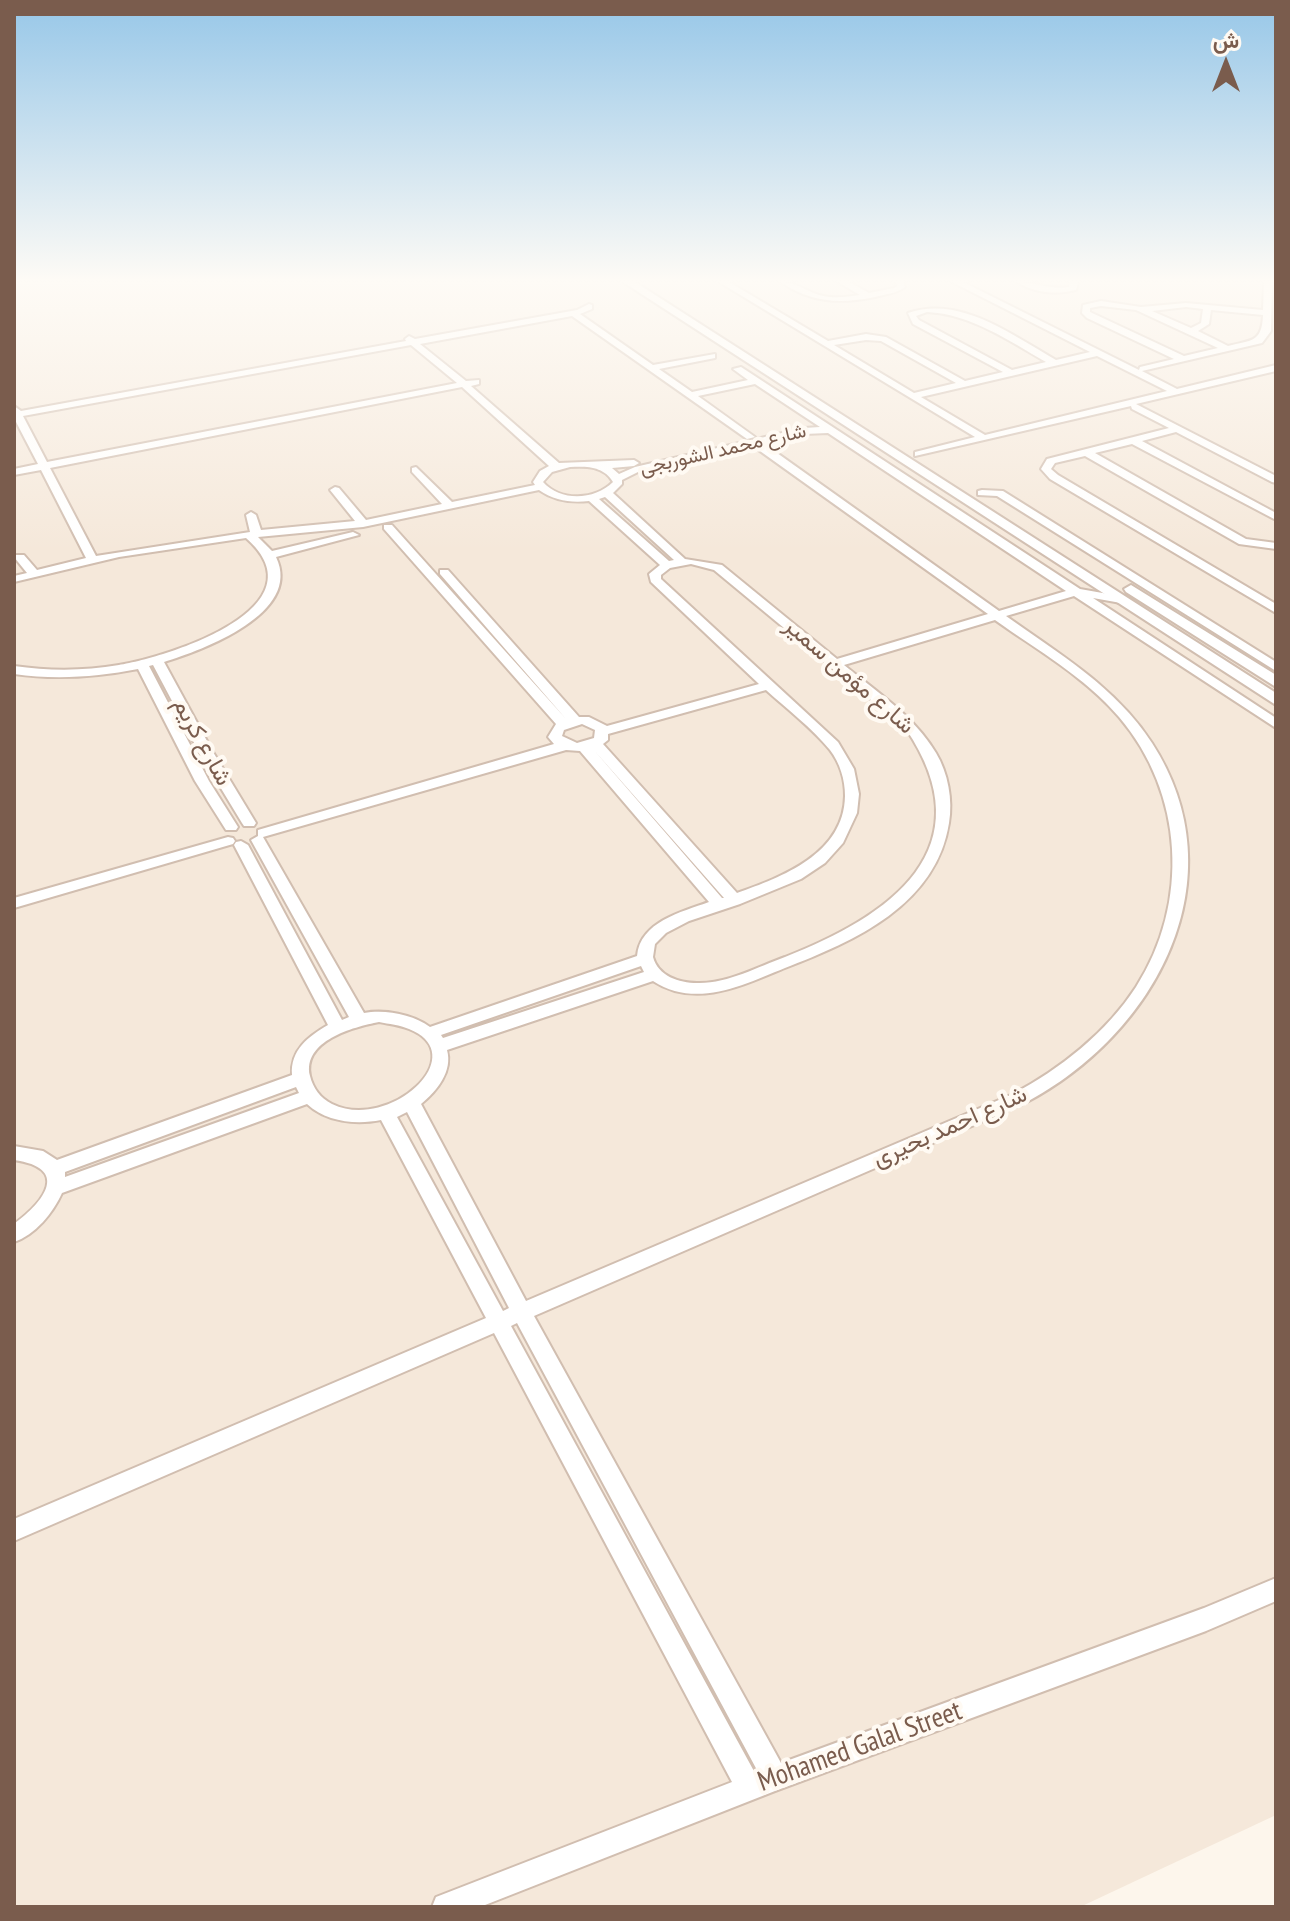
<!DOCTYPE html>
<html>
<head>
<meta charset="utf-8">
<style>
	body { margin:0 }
	#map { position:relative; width:1290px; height:1921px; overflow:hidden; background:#fdf6ec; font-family:"PT Sans Narrow",Vazirmatn,sans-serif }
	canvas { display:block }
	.frame { position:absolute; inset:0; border:16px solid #7a5c4d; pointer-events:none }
	.north { position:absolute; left:1186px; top:24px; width:80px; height:80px; -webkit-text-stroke:6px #fffaf3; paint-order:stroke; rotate:0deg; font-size:22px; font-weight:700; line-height:32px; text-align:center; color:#7a5c4d }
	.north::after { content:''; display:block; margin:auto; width:28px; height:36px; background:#7a5c4d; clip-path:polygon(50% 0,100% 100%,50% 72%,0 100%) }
</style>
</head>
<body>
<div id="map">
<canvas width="1290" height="1921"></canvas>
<div class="frame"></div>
<div class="north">ش</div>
</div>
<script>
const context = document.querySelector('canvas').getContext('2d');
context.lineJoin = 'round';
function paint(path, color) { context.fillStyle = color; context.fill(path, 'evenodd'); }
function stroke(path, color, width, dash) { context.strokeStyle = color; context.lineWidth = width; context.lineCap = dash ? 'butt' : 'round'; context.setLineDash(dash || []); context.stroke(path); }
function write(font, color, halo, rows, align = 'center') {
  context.font = font + ' "PT Sans Narrow",Vazirmatn,sans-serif'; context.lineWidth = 8; context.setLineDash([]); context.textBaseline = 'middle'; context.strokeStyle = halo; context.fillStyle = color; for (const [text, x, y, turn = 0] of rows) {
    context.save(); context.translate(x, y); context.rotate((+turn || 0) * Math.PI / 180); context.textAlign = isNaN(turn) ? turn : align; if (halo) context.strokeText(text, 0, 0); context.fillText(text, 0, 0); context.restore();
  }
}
paint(new Path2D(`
	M14,282H1276V1815L1080,1907H14Z`), '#f5e8da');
const minor = new Path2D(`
	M719,282H729L828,341L866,334L886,337L965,381L1003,372L913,324L908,313C960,295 1012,335 1056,360L1090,352L952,282H963L1139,370L1140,367L1174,359L1087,318L1082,313L1083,305L1101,301L1141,307L1186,303L1263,310L1264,282H1272L1271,331L1262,343L1142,371L1177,389L1276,365V371L1136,404L1276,476V483L1272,482L1176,432L1142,441L1276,513V520L1132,444L1095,453L1246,539L1276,543V549L1239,544L1085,456L1055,463L1051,469L1058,475L1276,604V613L1050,479L1041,469L1047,459L1169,428L1132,409L1131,406L915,456V452L975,437ZM1101,306L1136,310L1218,348L1184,356L1090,312V308ZM1186,307L1203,309L1201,323L1191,328L1152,311ZM1211,310L1263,315C1262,343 1251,340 1228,346L1198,331L1209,324ZM927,312C971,314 1009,341 1046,362L1012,370L919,320L916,316ZM866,340L881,341L956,383L914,393L834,345ZM1097,356L1167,391L985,435L921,397Z
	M781,282C796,282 806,291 819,295C833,299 846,297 860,295L838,282H849L869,293L894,288L897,286L895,282H903L905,287C896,294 885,294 875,297C840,304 811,303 781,282Z
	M1017,282C1036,282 1050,290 1069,287L1070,282H1078L1076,290C1056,295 1035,293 1017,282Z
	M589,304L592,305V309L580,314L653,365L715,354V358L659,369L692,392L748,380L733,369L741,367L1080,589L1125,597V601L1121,603L1093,598L1276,718V728L1074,596L1006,616C1059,654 1116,687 1152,743C1240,879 1156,1034 1025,1103L534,1316L781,1763L1204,1608L1276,1578V1601L1206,1631L775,1791L480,1907H432L436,1897L732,1782L494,1333L14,1541V1519L486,1318L381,1120C356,1125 326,1122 307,1104L62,1193C53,1213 35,1235 14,1242V1224C45,1201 70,1168 14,1160V1146L43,1151L57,1160L292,1075C290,1050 309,1036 328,1025L234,845L236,842L241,841L248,845L342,1020L349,1017L251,840L258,836V830L554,744L548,737L556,724L384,529V525H392L566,719L440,574V570H448L579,717H589L607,726L759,684L651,582L649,574L660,565L589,501C571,503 555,501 539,490L363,527L258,537L272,551L353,532L359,535L276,557C303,613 203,650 164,662L213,752L256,823L254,826H244L242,823L199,752L153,665L149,666L209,781L238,827L236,830H226L195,781L138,669C97,677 56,680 14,674V666C49,671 84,671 119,665C169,657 325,607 246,538L119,557L14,582V576L27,573L14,557L16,555H24L37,570L86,558L41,470L14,475V469L38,464L14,418V406L21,411L406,341L405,339L409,336L415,339L577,310ZM572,316L747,439L755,437L698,396L755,384L820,427L804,428L635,467L619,474L612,468L634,466L639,463L634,460L559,463L471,386L479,384V380L466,381L420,344ZM411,345L457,383L47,462L23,416ZM462,387L549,466L540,471L533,482L535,485L452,502L416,467L412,468V472L442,504L366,520L339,488L335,487L330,490L355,521L261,530L256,515L251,512L246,515L250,532L96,556L50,468ZM828,433L1066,591L999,611L763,443L804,434ZM753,446L988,614L837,659L722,565L685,559L613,493L622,484V480L638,472ZM570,467C586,466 604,466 613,482C595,500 561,502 543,482L552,472ZM605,497L674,560L669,561L599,499ZM691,564L714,570L906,729C987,849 890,916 785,957C757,967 727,984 697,983C679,983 658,976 653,957L655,944L666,933L689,921L740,904L801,879L825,863L843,843L857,813L859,794L854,769L838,742L661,579V575L670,568ZM995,620C1037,650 1085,677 1119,717C1184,793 1190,903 1136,987C1107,1032 1059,1070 1013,1094L526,1301L421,1104C437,1091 453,1071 447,1050L653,981C696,1009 743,985 785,968C855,941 936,905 949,823C953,800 948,773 936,753C914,716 877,692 844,665ZM766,690C787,709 812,728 830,750C840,763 845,780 845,796C844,854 782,877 737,893L603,744L608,740V734ZM582,724L595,730L594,738L577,743L562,736L564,730ZM593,749L724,898H722ZM566,750L580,751L709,902C681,912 640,922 637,956L430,1027C413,1014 384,1009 364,1013L263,837ZM641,966L644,972L443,1038L441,1035ZM379,1022C389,1024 400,1025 409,1029C474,1055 389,1132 332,1104C320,1098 313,1088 310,1076C302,1041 353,1027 379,1022ZM296,1087L299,1093L65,1177V1172ZM407,1112L509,1308L503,1311L397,1117ZM517,1323L758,1772L755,1773L511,1326Z
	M982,490L1003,491L1276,662V671L997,496L978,495V491Z
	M228,837L233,838L235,841L233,844L14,908V898Z`);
const tertiary = new Path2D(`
	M623,282H635L1276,693V705Z
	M1131,585L1276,675V687L1126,592L1124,589Z`);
stroke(minor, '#d1beb0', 4);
stroke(tertiary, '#d1beb0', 4);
paint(minor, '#fff');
paint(tertiary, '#fff');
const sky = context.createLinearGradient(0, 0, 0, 551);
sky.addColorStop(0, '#97c7e8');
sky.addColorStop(0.51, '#fefbf6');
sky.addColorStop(1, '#fefbf600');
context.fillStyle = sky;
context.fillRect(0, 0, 1290, 551);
write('20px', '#7a5c4d', '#fffaf3', [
	["شارع محمد الشوربجى",723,450,-13]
]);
write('24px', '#7a5c4d', '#fffaf3', [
	["شارع مؤمن سمير",849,676,41],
	["شارع كريم",202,742,61],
	["شارع احمد بحيرى",950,1127,-24]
]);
write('28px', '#7a5c4d', '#fffaf3', [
	["Mohamed Galal Street",860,1747,-20]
]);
</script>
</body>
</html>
